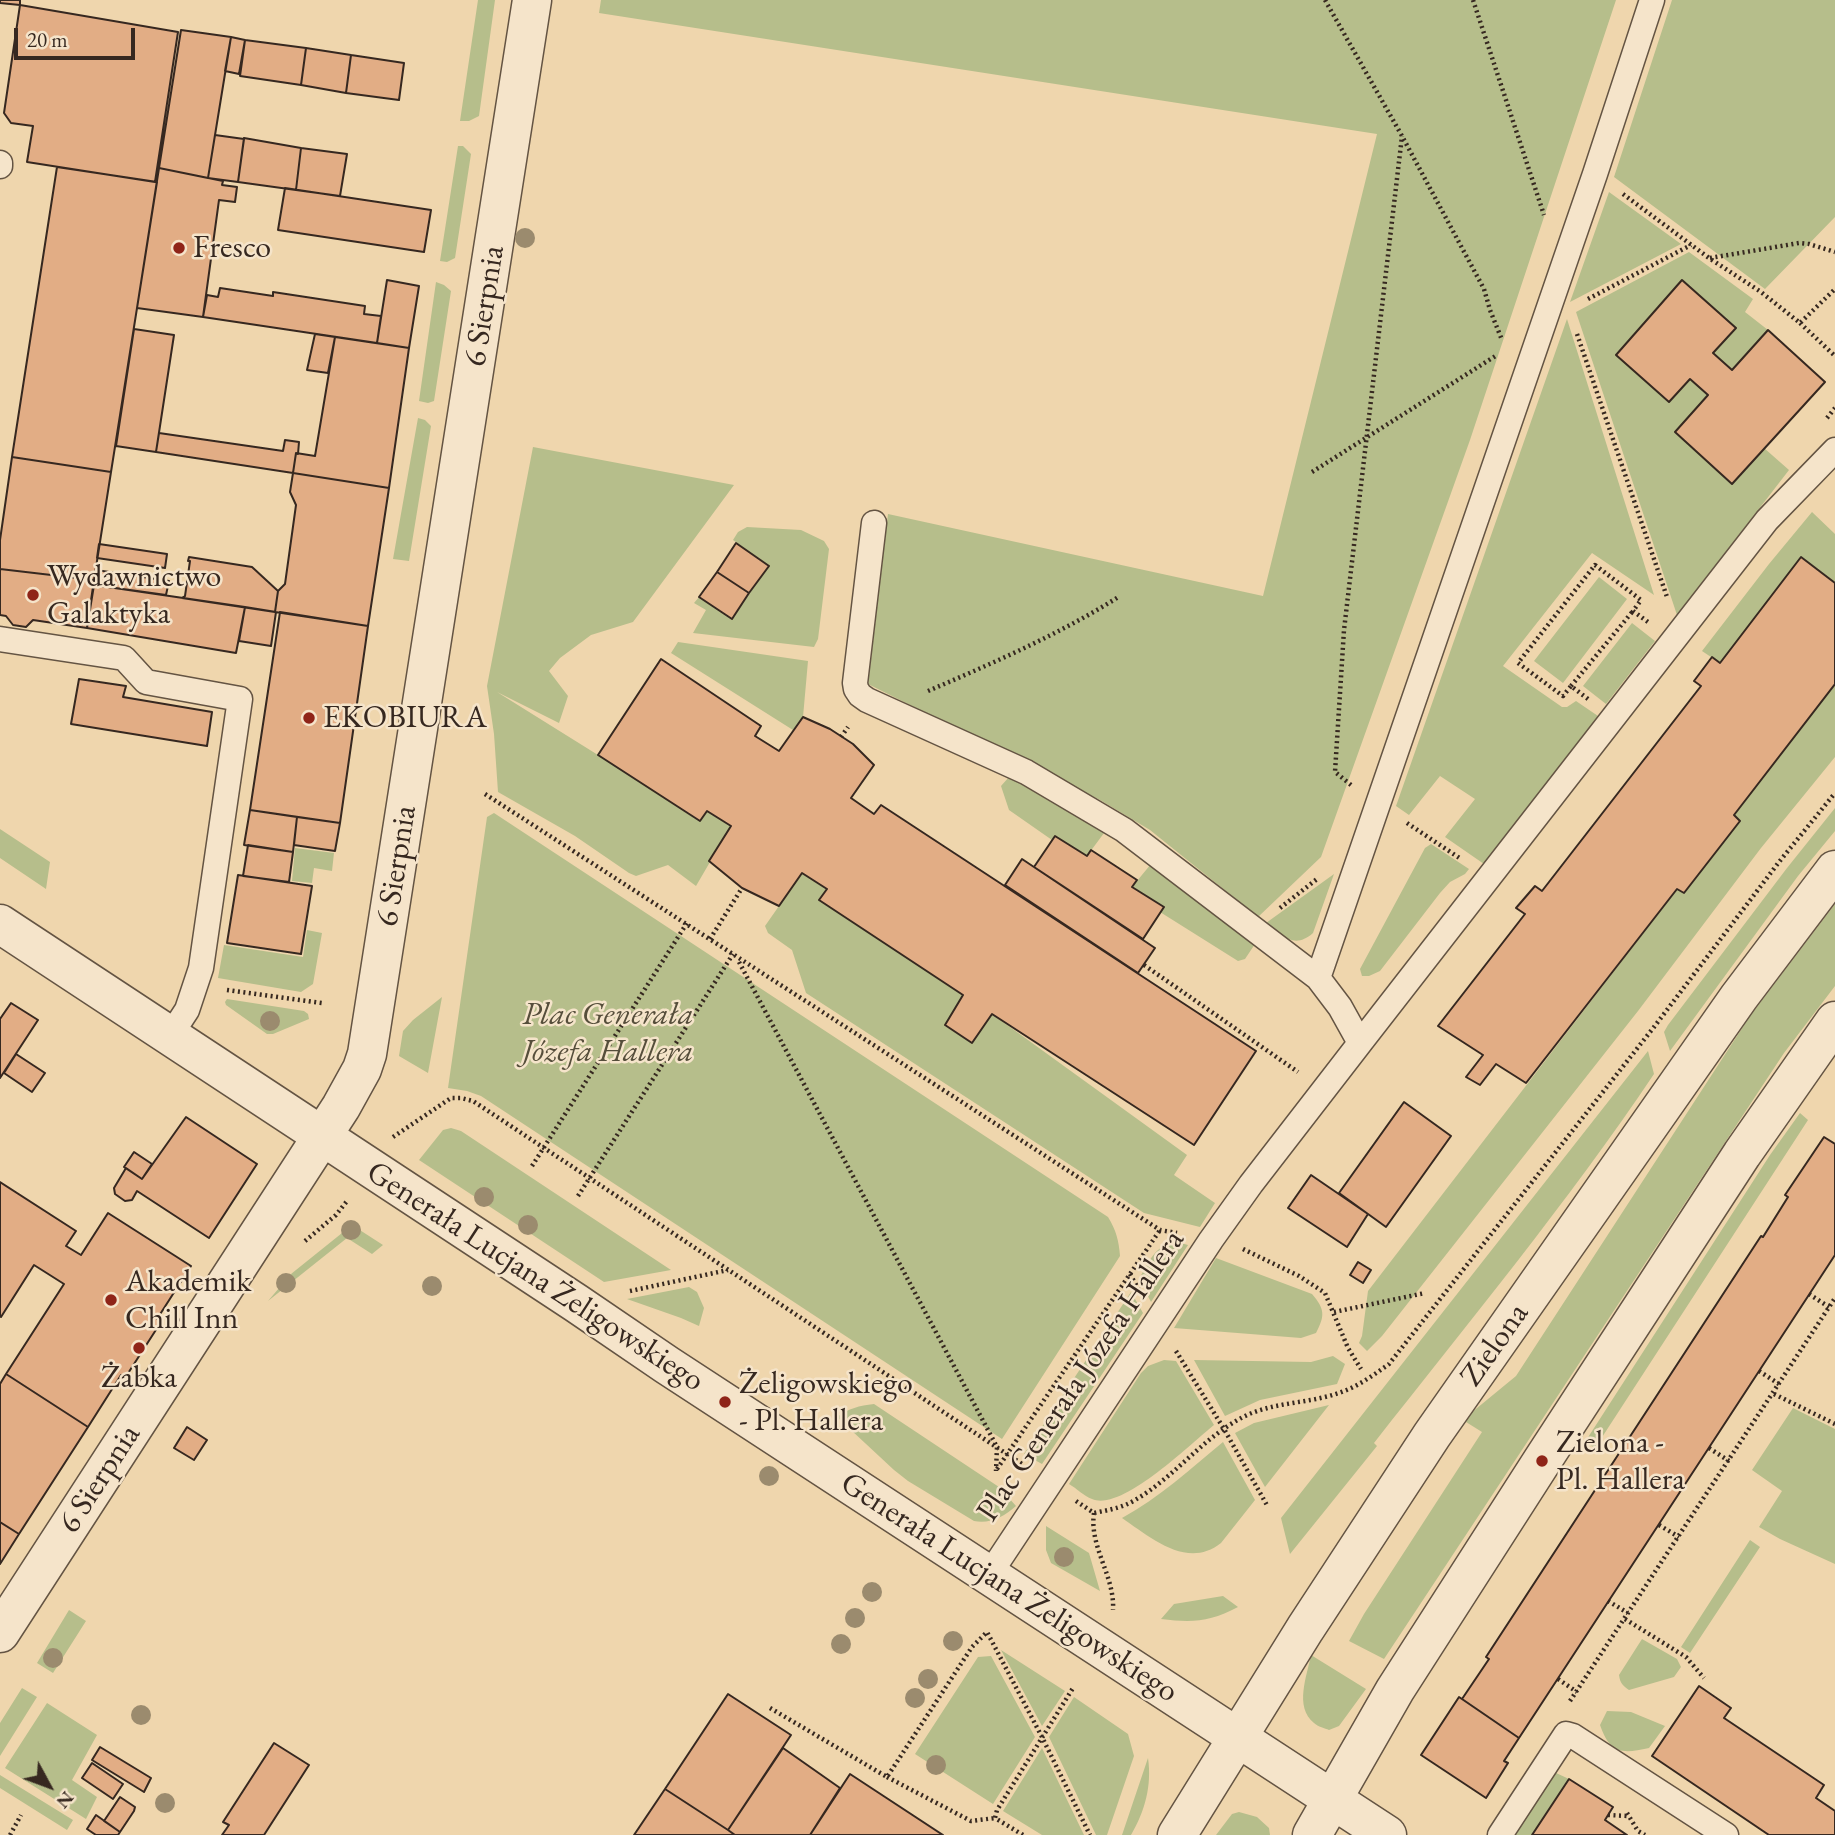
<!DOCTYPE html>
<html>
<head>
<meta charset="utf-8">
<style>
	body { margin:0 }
	#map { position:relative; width:1835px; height:1835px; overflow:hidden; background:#efd6ad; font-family:"EB Garamond",serif }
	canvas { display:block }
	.north { position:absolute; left:14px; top:1751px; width:70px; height:70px; -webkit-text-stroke:5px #f5e4ca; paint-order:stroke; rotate:131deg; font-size:19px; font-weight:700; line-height:28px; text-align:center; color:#362820 }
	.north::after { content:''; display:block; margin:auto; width:24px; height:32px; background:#362820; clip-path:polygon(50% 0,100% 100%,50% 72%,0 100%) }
	.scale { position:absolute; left:14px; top:28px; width:121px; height:32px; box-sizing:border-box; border:4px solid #362820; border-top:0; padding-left:9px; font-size:21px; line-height:24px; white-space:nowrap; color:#362820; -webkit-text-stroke:5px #f5e4ca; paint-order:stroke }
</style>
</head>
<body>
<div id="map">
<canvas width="1835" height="1835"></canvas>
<div class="north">N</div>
<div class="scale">20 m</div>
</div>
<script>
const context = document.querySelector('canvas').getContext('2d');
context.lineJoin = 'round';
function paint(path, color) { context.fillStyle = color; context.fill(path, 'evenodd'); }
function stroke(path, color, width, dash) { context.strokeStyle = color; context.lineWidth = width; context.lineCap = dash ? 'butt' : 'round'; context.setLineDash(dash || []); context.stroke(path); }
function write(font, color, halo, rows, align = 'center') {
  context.font = font + ' "EB Garamond",serif'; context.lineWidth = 5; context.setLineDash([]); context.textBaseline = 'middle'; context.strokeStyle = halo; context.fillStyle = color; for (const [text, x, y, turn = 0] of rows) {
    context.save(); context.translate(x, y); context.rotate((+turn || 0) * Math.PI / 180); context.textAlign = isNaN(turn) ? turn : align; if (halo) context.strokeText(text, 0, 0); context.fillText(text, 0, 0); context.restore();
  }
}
paint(new Path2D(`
	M478,0H495L479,116L469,121H460Z
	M601,0H1616L1470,440L1321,857L1258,917L1150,830L1100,800L868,684L888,514L1263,596L1377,134L599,13Z
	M1672,0H1835V217L1765,289L1614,177Z
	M458,146H463L471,154L455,258L447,262L440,261Z
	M1609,192L1681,244L1570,302Z
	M1689,252L1753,299L1745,312L1768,330L1732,370L1713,353L1735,328L1682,280L1616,354L1668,402L1690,379L1708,395L1675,432L1732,483L1764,448L1789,470L1677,615L1576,312Z
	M436,282L444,285L451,291L434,401L428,403L419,401Z
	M1567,319L1654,595L1592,553L1503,666L1562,707H1567L1576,701L1598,716L1484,864L1445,837L1475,799L1440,776L1409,815L1396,806Z
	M418,418L425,420L431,426L409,561L393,559Z
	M533,447L734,485L633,622L591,635L560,658L549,671L568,696L559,723L497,692L598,755L699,821L707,811L731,826L696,886L668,865L636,876L629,873L575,836L498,792L494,734L487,686Z
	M1812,512L1835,534V583L1801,557L1720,663L1702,651L1769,564Z
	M747,527L801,530L824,541L829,549L818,639L814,647L693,633L706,610L694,603L699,597L732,619L768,566L733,540L738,532Z
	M1599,577L1627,599L1563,683L1534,661Z
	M1632,623L1655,641L1606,704L1583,686Z
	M678,642L808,661L803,717L793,730L671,653Z
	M1835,684V757L1761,848L1638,1011L1382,1336L1367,1351L1359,1343L1362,1336L1368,1291Z
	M1009,777L1104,833L1087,856L1055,836L1052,840L1009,810L1001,786Z
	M1835,808V831L1798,876L1670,1051L1664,1032L1668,1025L1787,868Z
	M494,813L1108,1217C1116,1230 1119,1241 1120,1256L1002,1439L481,1096L467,1091L448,1088L487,817Z
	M0,829L50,862L46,889L0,858Z
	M1431,844L1469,869L1465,874L1450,882L1440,893L1380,971L1369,976H1362L1360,969L1425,848Z
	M295,848L334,853L332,871L314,868L312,883L292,881Z
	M1151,864L1255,944L1245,959L1238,961L1160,912L1163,907L1132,887Z
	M802,873L827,889L820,899L963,995L945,1026L972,1043L992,1014L1187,1155L1174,1175L1215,1203L1200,1227L1144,1213L806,993L792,950L768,933L765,926Z
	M1334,874L1313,933C1294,950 1282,935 1266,923Z
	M1835,904V986L1784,1053L1384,1659L1349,1641L1364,1614L1482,1432L1466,1422L1471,1413L1516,1376L1750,1016Z
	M307,930L322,933L313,984L301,992L218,978L224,945L303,957Z
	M442,997L428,1073L399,1056L403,1031L413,1020Z
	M227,999L304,1011L308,1014L309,1019L273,1034H267L226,1005L225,1002Z
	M1648,1051L1654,1074C1568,1202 1469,1322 1374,1443L1377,1446L1290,1554L1281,1518Z
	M1800,1113L1808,1120L1595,1448L1585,1442L1770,1155Z
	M451,1128L461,1131L671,1270L604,1282L419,1160L443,1130Z
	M352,1225L383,1245L372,1254L347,1238L268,1301L291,1274Z
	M1177,1242L1188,1245L1151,1302L1139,1279C1150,1261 1154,1245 1177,1242Z
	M1216,1258L1312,1294C1325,1309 1325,1316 1316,1333L1301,1338L1174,1328Z
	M689,1287L697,1292L704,1308L699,1326L681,1318L627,1299Z
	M1131,1292L1143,1313L1042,1464L1024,1454Z
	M1333,1356L1345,1364L1337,1384L1260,1400L1225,1416L1194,1360L1311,1362Z
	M1164,1360L1176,1361L1214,1425C1190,1444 1122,1512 1092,1499C1084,1496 1076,1488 1069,1484L1141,1373L1148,1366Z
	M874,1404L999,1487L1016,1506C1004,1517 990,1524 974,1521L908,1481L894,1470L837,1417C849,1408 859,1406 874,1404Z
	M1329,1405L1265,1487L1235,1433L1254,1423Z
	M1793,1408L1835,1429V1564L1780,1539L1759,1527L1782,1491L1752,1470Z
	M1223,1442L1255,1500L1221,1543C1187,1570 1150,1537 1122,1518C1159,1498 1190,1469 1223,1442Z
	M1046,1526L1089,1553L1100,1591L1051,1563L1046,1550Z
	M1750,1540L1760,1547L1690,1653L1681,1647Z
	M1223,1596L1238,1607C1210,1622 1192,1623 1161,1619L1174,1604Z
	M69,1610L86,1621L53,1673L37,1663Z
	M1642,1639L1677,1659L1681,1667L1674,1677L1629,1690C1623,1686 1620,1683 1619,1675Z
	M1001,1650L1065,1691L1042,1726Z
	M1311,1655L1366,1689L1339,1726L1329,1730C1325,1728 1318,1727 1314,1723C1294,1707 1307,1676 1311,1655Z
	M991,1656L1035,1737L993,1804L915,1754L978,1657Z
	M22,1688L37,1697L0,1756V1723Z
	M1074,1697L1128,1734L1134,1756L1107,1835H1096L1049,1737Z
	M47,1703L97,1735L72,1780L97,1797L86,1819L5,1768Z
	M1607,1711L1631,1712L1665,1726L1649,1748C1622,1754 1610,1754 1600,1725Z
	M1042,1748L1084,1835H1042L1003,1811Z
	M1148,1758C1152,1786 1145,1811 1131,1835H1122Z
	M1554,1772L1569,1779L1532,1835H1513Z
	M0,1775L73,1820L67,1830L0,1788Z
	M1239,1812L1257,1817L1269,1828L1270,1835H1216L1232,1814Z`), '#b6be8b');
const building = new Path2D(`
	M0,0H20V5L0,3Z
	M20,5L178,32L155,182L27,162L33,126L11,123L4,113Z
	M181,30L231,37L208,178L159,168Z
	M231,37L245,40L239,74L225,71Z
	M245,40L306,48L301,85L240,76Z
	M306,48L351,55L346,93L301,85Z
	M351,55L404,63L399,100L346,93Z
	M215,135L244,139L238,182L208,178Z
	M244,138L301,148L296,190L238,182Z
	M301,148L347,154L340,196L296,190Z
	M57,167L157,182L111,472L12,457Z
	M159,168L223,181L222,185L237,187L235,202L219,200L203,317L137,308Z
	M285,188L431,210L424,252L278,230Z
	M387,280L419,286L409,348L377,343Z
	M1682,280L1736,328L1713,353L1732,370L1768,330L1825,382L1732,484L1675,432L1708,395L1690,379L1669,402L1616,355Z
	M220,288L273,296V292L365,306L364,314L381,316L377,343L203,317L207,295L218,297Z
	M134,329L174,335L156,452L116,446Z
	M315,334L335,337L328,373L307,370Z
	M335,337L409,348L389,488L293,473L296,453L315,456Z
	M159,433L283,451L285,440L299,442L298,454L296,453L293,473L156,452Z
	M12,457L111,472L94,580L0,569V540Z
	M293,473L389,488L368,626L275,612L278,591L285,584L296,505L290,492Z
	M736,543L769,566L749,593L717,572Z
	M99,544L167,554L165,568L97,558Z
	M189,557L252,567L278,591L275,612L182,598L185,596L190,561H188Z
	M1801,557L1835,583V684L1734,815L1740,821L1684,893L1677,889L1526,1083L1496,1064L1480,1085L1466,1077L1483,1055L1438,1026L1525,914L1516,908L1535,886L1542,891L1701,686L1694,681L1712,657L1720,663Z
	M0,569L94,580L87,628L33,620L26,627L13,625L6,616L0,615Z
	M96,570L169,581L166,595L94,585Z
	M717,572L749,593L732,619L699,597Z
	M94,585L245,607L236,653L87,628Z
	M245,607L276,612L271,646L239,641Z
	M280,612L368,626L340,823L250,810Z
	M661,659L761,726L755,736L779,751L803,717L830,729L853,744L874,765L851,798L874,814L881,805L1256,1051L1194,1145L992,1014L972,1043L945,1025L963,995L819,900L827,889L802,873L779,906L742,888L709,861L731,826L707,811L700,821L598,755Z
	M79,679L126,686L123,697L212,712L207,746L71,724Z
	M250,810L297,817L293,852L244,845Z
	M297,817L340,823L335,851L294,845Z
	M1055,836L1087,856L1091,850L1137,880L1132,887L1164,907L1143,939L1034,867Z
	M248,845L293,852L289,882L243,876Z
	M1022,859L1155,948L1138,973L1005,885Z
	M238,875L312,886L301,954L227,943Z
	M11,1003L38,1020L0,1078V1019Z
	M16,1054L45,1073L32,1092L4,1073Z
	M1404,1102L1451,1136L1386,1227L1339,1193Z
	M186,1117L257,1164L209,1238L137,1191L132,1200L125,1201L115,1194L114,1188L126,1168L142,1179Z
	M1824,1137L1835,1144V1255L1519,1738L1462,1699L1489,1659L1486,1657L1761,1236L1763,1237L1788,1197L1785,1195Z
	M134,1152L152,1164L142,1179L124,1167Z
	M1311,1175L1368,1214L1347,1247L1288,1208Z
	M0,1182L76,1231L66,1246L81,1255L108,1213L191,1266L157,1319L161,1322L125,1378L121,1375L88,1427L6,1374L64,1284L34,1265L1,1317L0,1316Z
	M1358,1262L1371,1270L1363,1283L1350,1275Z
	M6,1374L88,1427L19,1534L0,1522V1384Z
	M187,1427L207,1440L194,1460L174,1448Z
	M0,1522L19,1534L0,1564Z
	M1699,1686L1731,1708L1724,1718L1824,1785L1816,1798L1835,1811V1835H1769L1652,1756Z
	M728,1694L791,1735L728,1830L665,1789Z
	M1459,1697L1519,1738L1504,1761L1508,1763L1486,1798L1421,1755Z
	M274,1743L309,1765L264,1835H222L229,1825L223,1822Z
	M100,1747L151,1778L144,1792L92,1760Z
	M783,1748L840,1788L810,1835H735L728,1830Z
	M92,1763L123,1784L113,1799L82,1778Z
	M850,1774L943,1835H810Z
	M1569,1779L1613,1807L1605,1820L1627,1835H1532Z
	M665,1789L728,1830L735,1835H634Z
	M120,1797L135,1807L134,1811L120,1832L104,1821Z
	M96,1815L120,1832L118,1835H96L87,1829Z`);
paint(building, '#e2ad85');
stroke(building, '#362820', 2);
const service = new Path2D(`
	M0,163V166
	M874,523L855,683L856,689L860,695L867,700L1026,772L1124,830L1318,978
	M0,639L124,658L146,682L240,699L201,968L187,1010L170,1036
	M1360,1043L1767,520L1835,450
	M989,1575L1211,1240L1251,1184L1360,1043L1340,1007L1318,978L1595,174L1652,0
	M1500,1835L1566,1734L1573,1736L1726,1835`);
const tertiary = new Path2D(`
	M0,924L576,1303L667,1365L1387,1835
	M0,1633L341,1107L362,1069L367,1054L532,0
	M1177,1835L1305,1629L1432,1435L1739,997L1835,870
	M1312,1835L1395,1690L1542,1461L1742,1154L1835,1021`);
stroke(service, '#645443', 27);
stroke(tertiary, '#645443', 41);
stroke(new Path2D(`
	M1325,0L1402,136L1484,289L1490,310L1502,340
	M1473,0L1544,215
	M1623,194L1709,258L1761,292L1800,323L1835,289
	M1710,258L1799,243L1809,244L1835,252
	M1588,299L1691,245
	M1800,323L1835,356
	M1577,334L1667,597
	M1827,418L1835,408
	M1312,472L1497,355
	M1571,686L1633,611
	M928,691C993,663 1060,634 1120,596
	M1588,699L1571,686L1563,696L1518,663L1595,565L1641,600L1633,611L1648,622
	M841,737L848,727
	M1351,785L1335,772L1344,630L1402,136
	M485,794L1160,1230L1177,1233
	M1407,823L1461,859
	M1280,908L1317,879
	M710,939L742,888
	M739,962L997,1447L996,1471
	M1144,965L1298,1072
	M227,990L322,1003
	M393,1137L451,1098H461L473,1101L1022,1464
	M532,1166L687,923
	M578,1196L733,954
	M305,1241L336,1215L347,1201
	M1243,1249L1299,1276L1325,1293L1348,1348L1361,1369
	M1130,1274L1139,1290
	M630,1291L728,1270
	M1809,1294L1829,1307
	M1334,1312L1425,1293
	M1176,1351L1224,1429L1268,1507
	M1759,1371L1779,1384
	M1774,1394L1835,1424
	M1709,1448L1729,1461
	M997,1469L1160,1230
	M1076,1501L1094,1513C1108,1510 1122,1508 1135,1500C1175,1477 1203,1437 1245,1416C1276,1401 1312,1404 1344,1391C1360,1385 1375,1374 1389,1364L1654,1027L1779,862L1835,793
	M1094,1513C1089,1547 1115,1576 1113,1610
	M1659,1525L1679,1537
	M1608,1601L1628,1613
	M1625,1619L1686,1657L1704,1678
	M1558,1679L1577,1692
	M1570,1701L1835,1298
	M770,1708L887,1777L972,1647L987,1632L1042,1737L1090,1835
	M887,1777L971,1821L995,1818
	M1627,1813L1638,1831L1645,1835
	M1608,1815L1628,1816
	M10,1835L21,1815
	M1023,1835L995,1818L997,1810L1073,1688`), '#362820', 4.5, [2, 3.5]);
stroke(service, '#f5e4ca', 24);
stroke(tertiary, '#f5e4ca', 38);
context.fillStyle = '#9b8b6e';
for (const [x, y] of [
	[525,238],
	[270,1021],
	[484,1197],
	[528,1225],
	[351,1230],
	[286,1283],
	[432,1286],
	[769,1476],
	[1064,1557],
	[872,1592],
	[855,1618],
	[953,1641],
	[841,1644],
	[53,1658],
	[928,1679],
	[915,1698],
	[141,1715],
	[936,1765],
	[165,1803]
]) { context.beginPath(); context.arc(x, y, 10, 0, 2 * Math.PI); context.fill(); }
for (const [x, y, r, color] of [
	[179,248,7,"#8f2418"],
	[33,595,7,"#8f2418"],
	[309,718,7,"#8f2418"],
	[111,1300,7,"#8f2418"],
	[139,1348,7,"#8f2418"],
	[725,1402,7,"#8f2418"],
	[1542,1461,7,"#8f2418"]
]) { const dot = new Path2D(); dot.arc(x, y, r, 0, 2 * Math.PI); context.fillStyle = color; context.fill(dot); stroke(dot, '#f5e4ca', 2.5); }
write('32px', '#362820', '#f5e4ca', [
	["Fresco",193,248],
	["Wydawnictwo",47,577],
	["Galaktyka",47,614],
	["EKOBIURA",323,718],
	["Akademik",125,1282],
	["Chill Inn",125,1319],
	["Żabka",139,1378,"center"],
	["Żeligowskiego",739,1384],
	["- Pl. Hallera",739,1421],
	["Zielona -",1556,1443],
	["Pl. Hallera",1556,1480]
], 'left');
write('32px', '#362820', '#f5e4ca', [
	["6 Sierpnia",485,306,-81],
	["6 Sierpnia",397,866,-81],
	["Generała Lucjana Żeligowskiego",535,1277,33],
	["Zielona",1495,1345,-55],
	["Plac Generała Józefa Hallera",1081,1376,-56],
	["6 Sierpnia",100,1479,-57],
	["Generała Lucjana Żeligowskiego",1009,1588,33]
]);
write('italic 32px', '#564e3b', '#f5e4ca', [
	["Plac Generała",608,1015],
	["Józefa Hallera",608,1052]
]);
</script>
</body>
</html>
